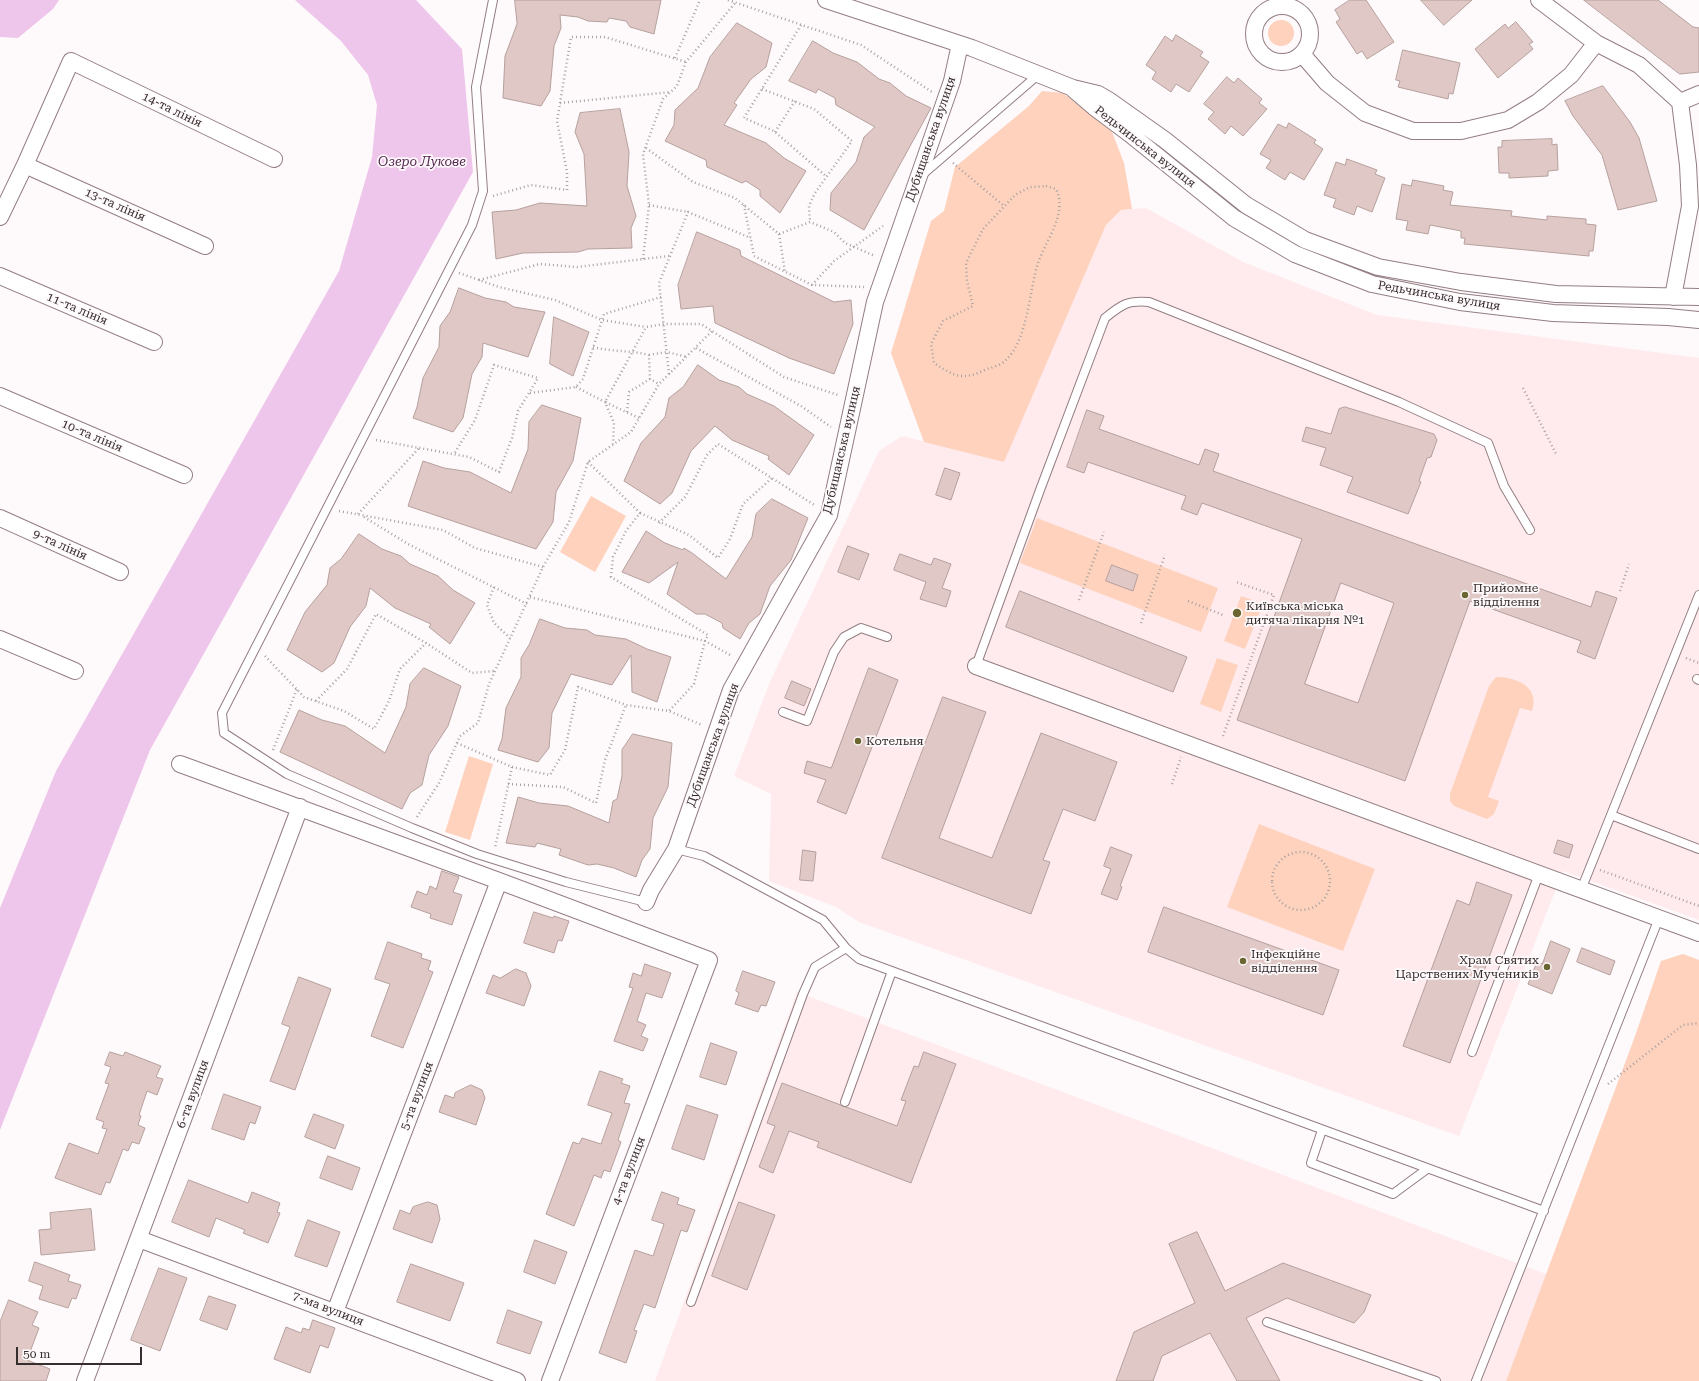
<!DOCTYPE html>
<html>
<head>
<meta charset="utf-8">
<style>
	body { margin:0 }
	#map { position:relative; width:1699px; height:1381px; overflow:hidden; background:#fef9fa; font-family:"Roboto Serif",serif }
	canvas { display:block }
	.scale { position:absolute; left:16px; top:1347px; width:126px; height:18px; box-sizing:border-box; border:2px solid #362d2e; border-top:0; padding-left:5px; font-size:12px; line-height:14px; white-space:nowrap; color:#362d2e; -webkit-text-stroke:3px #fef9fa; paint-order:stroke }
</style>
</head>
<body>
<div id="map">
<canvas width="1699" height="1381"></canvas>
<div class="scale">50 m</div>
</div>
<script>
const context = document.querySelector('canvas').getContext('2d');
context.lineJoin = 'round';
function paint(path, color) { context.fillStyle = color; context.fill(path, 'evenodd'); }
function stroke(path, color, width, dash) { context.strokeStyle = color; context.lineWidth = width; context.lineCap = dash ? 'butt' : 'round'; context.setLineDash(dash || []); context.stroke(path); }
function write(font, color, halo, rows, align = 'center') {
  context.font = font + ' "Roboto Serif",serif'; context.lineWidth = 3.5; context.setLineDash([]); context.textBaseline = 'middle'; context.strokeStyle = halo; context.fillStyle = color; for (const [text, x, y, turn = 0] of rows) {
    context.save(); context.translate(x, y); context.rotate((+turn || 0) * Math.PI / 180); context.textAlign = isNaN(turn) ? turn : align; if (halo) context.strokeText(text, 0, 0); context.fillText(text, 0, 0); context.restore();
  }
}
paint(new Path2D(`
	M1146,208L1243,262L1377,315L1699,358V920L1563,871L1459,1136L859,922L836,907L769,881L771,794L734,776L770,682L879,451L902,436L1004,461L1106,225L1121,210Z
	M797,992L1546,1274L1506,1381H655Z`), '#ffebee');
paint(new Path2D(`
	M1268 33a13 13 0 1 1 26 0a13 13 0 1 1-26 0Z
	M1042,91L1063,93L1112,132L1124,163L1132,209L1121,210L1106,225L1004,462L924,442L891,353L931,221L944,211L955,167L1029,106Z
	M591,496L626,516L595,572L560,552Z
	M1037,518L1218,588L1201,632L1020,563Z
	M1241,596L1263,604L1245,649L1224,641Z
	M1217,658L1238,665L1221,712L1200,704Z
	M1496,677C1517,677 1540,687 1532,711L1520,708L1488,797L1499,801L1494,814L1487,819L1454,806L1450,801V794L1489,686Z
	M469,756L493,764L470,840L445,832Z
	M1259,824L1375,869L1343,951L1227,907Z
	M1683,954L1699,960V1381H1506L1634,1039L1661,961Z`), '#fed2bd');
paint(new Path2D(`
	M0,0H59L53,9L18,38L0,37Z
	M295,0H416L462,49L473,172L150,750L0,1130V908L56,771L339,271L372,157L377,105L368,75L341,41Z`), '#efc6eb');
const building = new Path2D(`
	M515,0H661L654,34L630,27L626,21L609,18L607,22L588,21L578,17L560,15L561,28L554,46L550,91L541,106L503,98L505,56L517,24Z
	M1350,0H1366L1394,42L1367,59L1362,51L1357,54L1336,22L1340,19L1335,10Z
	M1421,0H1472L1444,25Z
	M1584,0H1658L1693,27L1699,28V72L1680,74Z
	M1516,22L1533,42L1529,44L1533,49L1498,78L1475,49L1505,24L1508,28Z
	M737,23L772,43L766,67L751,79L734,103L737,105L724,125L766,143L784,158L806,171L780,213L760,196V190L746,181L742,183L707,167L706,160L665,141L674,125L675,110L698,88L710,57Z
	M1176,35L1203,52L1200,56L1209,62L1189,92L1176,84L1171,92L1152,79L1156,72L1146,65L1165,36L1172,41Z
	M813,41L833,53L857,62L879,79L890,83L906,96L931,108L864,230L830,210L831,193L856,162L864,137L875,127L836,105L835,98L818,89L816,93L789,81Z
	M1403,50L1460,63L1453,94L1449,93L1448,99L1398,87L1400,81L1396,80Z
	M1227,77L1234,83L1238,78L1262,99L1259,103L1267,109L1243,136L1231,126L1225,134L1208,119L1214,112L1204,104Z
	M1603,86L1630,122L1639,138L1657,201L1618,210L1602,155L1573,116L1565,101Z
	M620,109L629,152L627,186L636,216L631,228L632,248L588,249L578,252L523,253L496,259L492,212L516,210L540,203L587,206L584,154L575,132L580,113Z
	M1289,123L1316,140L1314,143L1323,149L1304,180L1290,172L1285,180L1266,168L1271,160L1260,154L1278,124L1286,128Z
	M1552,139V145L1557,144L1558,170L1548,171V176L1509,178V173H1499L1498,147H1502V141Z
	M1347,159L1377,170L1375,174L1385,178L1372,212L1357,206L1354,215L1333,207L1336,199L1324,195L1336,162L1345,165Z
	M1413,180L1444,186L1443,190L1453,192L1450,205L1512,211L1511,216L1547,220V216L1586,219V224L1596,225L1593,251H1589V256L1464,244L1465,238H1461V231L1430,225L1428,234L1406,230L1408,221L1396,219L1402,184L1411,186Z
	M697,232L740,250L741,256L834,302L851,300L853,324L834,374L789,358L715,323L713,306L681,309L678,285Z
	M459,288L485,298L506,302L514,307L545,312L528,357L483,343L482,357L472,374L463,418L453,432L413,418L417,407L423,378L439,347L440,326L450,312Z
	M554,317L589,332L573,376L550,364Z
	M698,365L719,380L739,387L747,394L774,406L814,435L789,475L768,459L769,456L732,440L715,426L691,451L672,493L660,504L624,481L641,443L665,417L669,398L683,387Z
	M542,405L581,418L573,461L556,492L553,522L536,549L408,506L423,461L444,468L470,472L511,493L528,449L529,422Z
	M1345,407L1434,434L1437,440L1431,457L1427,458L1419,481L1421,482L1408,514L1347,492L1353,477L1320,465L1326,448L1302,441L1306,427L1331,434L1339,409Z
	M1087,410L1104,416L1099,429L1199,465L1205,449L1219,454L1213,471L1591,607L1596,591L1617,598L1595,659L1577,652L1581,641L1470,601L1405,781L1237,720L1302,539L1202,503L1197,515L1181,509L1186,496L1088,462L1084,473L1067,467ZM1341,583L1394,603L1358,703L1305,684Z
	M945,468L960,473L951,500L936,495Z
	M772,499L808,518L791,560L770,586L760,614L749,623L740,639L723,628L722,623L705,614H696L667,594L678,562L649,583L622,572L646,531L665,543L683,550L684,548L692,553L726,579L752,537L756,514Z
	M359,534L382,549L401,556L410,564L438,576L453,590L475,603L450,644L429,627L431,624L395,608L370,588L366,606L350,627L334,663L322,672L287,650L305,612L327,585L330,568L341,559Z
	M848,546L869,554L859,580L838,572Z
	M900,554L931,565L934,558L951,564L942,588L951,591L946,607L920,599L926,582L894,570Z
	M1112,565L1138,575L1133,591L1106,581Z
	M1020,591L1187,657L1173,692L1006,627Z
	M540,619L565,628L587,630L595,635L626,639L647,649L671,657L657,702L632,692L631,655L612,685L571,674L552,713L549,748L538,762L498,750L502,739L506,708L521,677V658L529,645Z
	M424,668L461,686L448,726L429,755L422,785L410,793L402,809L280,752L299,710L322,720L345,726L385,753L406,707L410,684Z
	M869,668L898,680L846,814L817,802L826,780L804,773L807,761L831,768Z
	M792,681L811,689L804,706L785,698Z
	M943,697L986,712L939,838L992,858L1041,733L1117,762L1095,821L1063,809L1043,860L1050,862L1031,914L882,858Z
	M633,734L672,743L668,787L653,818L650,849L642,860L636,877L614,868L597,864L588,865L559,855L561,849L537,843L535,847L506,843L518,797L539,803L568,806L609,823L613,801L617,799L622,776V750Z
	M1558,840L1573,845L1569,858L1554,853Z
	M1111,847L1132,855L1120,886L1122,887L1117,900L1101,894L1111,869L1104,866Z
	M803,850L816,852L813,881L800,880Z
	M442,871L459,877L453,892L462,895L452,925L430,918L431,914L411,907L417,891L427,895L430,886L436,889Z
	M1477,882L1512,895L1450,1063L1403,1046L1457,900L1469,905Z
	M1164,907L1339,970L1323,1015L1148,952Z
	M534,912L553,918L554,916L569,921L562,941L558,940L554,953L524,943Z
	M1551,941L1570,949L1552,994L1528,984L1537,962L1542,964Z
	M388,942L422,954L421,958L431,961L428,970L433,972L403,1048L371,1036L390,984L375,979Z
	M1582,948L1615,961L1610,975L1577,962Z
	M645,964L671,973L662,998L646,993L637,1021L646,1025L641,1036L648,1039L643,1051L614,1041L633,988L629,987L633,973L641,976Z
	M516,969L526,973L531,986L524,1006L486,993L493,975L500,978Z
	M743,971L775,982L766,1006L761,1005L758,1012L735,1004L739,993L736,991Z
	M299,977L331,989L295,1090L270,1081L290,1027L282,1024Z
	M711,1043L737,1052L726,1085L700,1077Z
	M110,1052L123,1056L125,1052L161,1066L156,1077L163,1079L157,1095L147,1091L139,1115L141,1116L138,1125L145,1128L139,1144L132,1142L128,1151L123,1149L110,1183L106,1182L101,1195L55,1178L69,1143L98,1154L107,1129L102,1128L104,1122L96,1119L109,1084L105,1083L111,1067L105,1065Z
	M924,1052L956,1064L911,1183L817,1147L819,1142L789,1131L773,1173L759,1167L775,1126L767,1123L782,1083L897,1126L906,1101L901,1100L914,1066L918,1067Z
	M600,1071L623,1079L621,1083L630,1086L624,1103L630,1104L618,1140L621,1142L610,1172L604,1170L601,1178L594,1175L574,1226L546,1214L573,1142L579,1144L582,1138L601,1144L612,1113L588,1105Z
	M471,1085L482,1090L485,1098L476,1125L439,1112L445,1095L454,1098L455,1093Z
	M224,1094L261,1107L255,1124L250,1122L244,1140L212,1129Z
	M687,1105L718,1115L704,1160L672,1149Z
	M314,1114L344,1125L335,1149L305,1137Z
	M328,1156L360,1168L352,1190L320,1178Z
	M189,1180L248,1203L252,1192L280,1203L277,1212L280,1213L268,1243L243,1233L245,1230L216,1218L209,1237L172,1222Z
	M662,1192L679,1198L677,1204L695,1210L687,1232L681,1230L655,1308L644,1304L634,1330L637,1331L626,1363L599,1353L635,1250L653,1256L664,1224L652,1220Z
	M428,1202L437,1205L440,1219L432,1243L393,1229L400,1210L410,1214L413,1207Z
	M739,1202L775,1215L747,1290L712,1276Z
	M91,1209L95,1250L41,1255L39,1230L51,1229L50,1213Z
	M308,1220L340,1232L327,1267L295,1256Z
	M1197,1232L1225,1291L1283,1263L1371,1295L1364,1312L1354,1323L1287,1298L1246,1318L1280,1381H1237L1210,1333L1162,1356L1153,1381H1116L1134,1332L1195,1303L1169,1244Z
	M535,1240L567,1252L555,1284L524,1272Z
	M35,1262L70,1275L68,1281L81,1285L76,1299L72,1298L68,1308L39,1299L43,1286L29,1281Z
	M411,1264L464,1283L450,1321L397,1302Z
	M159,1268L187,1278L160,1351L131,1340Z
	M209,1296L236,1305L227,1330L200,1320Z
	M9,1300L38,1312L32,1325L39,1328L27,1360L50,1369L46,1381H0V1322Z
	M508,1310L542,1322L530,1354L497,1343Z
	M313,1320L335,1328L328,1348L320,1345L310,1373L274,1359L286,1327L301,1333L303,1328L309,1330Z`);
paint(building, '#dfc8c5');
stroke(building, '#b6a09d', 1);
const service = new Path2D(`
	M493,0L476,87L483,191L472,225L222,713L224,733L287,774L412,828L477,854L566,882L646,902
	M922,175L1038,75
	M976,666L1040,490L1105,318C1121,305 1127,300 1149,302L1399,402L1488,443L1504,486L1530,530
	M1697,679L1699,680
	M783,712L807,721L834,652L844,637L861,628L887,637
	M1611,815L1699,849
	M676,849L704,856L823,920L846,948L859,959L1544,1211
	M1581,890L1699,595
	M1472,1052L1539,874
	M845,1102L892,971
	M1322,1130L1311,1163L1393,1194L1427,1169
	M691,1302L803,994L815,967L846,948
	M1267,1322L1436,1381
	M1476,1381L1659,918`);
const minor = new Path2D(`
	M826,0L972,48L1073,88L1098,94L1110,101L1165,140L1246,205L1305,240L1378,267L1461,282L1556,294L1699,297
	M1539,0L1596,43L1639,65L1680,102L1688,165L1690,206L1673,297
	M1254 34a28 28 0 1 1 56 0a28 28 0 1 1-56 0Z
	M1302,54L1327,83L1365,113L1413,131H1461L1508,120L1538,102L1571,75L1596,43
	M1074,90L1094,107L1130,134L1234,218L1295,254L1372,284L1460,302L1553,313L1668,317L1699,320
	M1680,102L1699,94
	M25,165L205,246
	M0,217L25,165L71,61L274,159
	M0,276L154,342
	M0,396L184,475
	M0,518L120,572
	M0,639L75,671
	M976,666L1699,933
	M180,764L499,881L709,960L550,1381
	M646,902L651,890L676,849L731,690L829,515L875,302L952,81L960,44
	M139,1239L517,1381
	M335,1312L499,881
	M85,1381L300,807`);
stroke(service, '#937e82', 10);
stroke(minor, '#937e82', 18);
stroke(new Path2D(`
	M728,0L861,45L932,92
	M801,25L744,118L774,131L827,177
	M675,58L700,0
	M762,89L814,109L852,141L815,193L809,206L810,222
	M560,103L671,92
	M775,132L795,101
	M646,148L693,182L735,198L779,234L810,222L834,232L845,243L875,256
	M953,163L1004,206
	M1046,186L1056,189C1068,213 1046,240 1038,263C1029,291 1028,339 1006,360C1002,365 993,367 987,369C962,381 956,377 934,363L931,344L943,321L973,306L967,281L966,263L983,229L1015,195L1030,187Z
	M493,196L531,185L567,190V172L557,121L571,37H605L686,62
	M649,205L688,212
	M744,205L754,256L812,285L864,287
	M779,234L785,272
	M643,259L649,205L643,154L663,99L677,86L686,62L735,3
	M459,273L499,287L555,300L602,320L646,327
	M479,280L540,264L577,267L669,256
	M812,285L834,261L883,226
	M593,347C612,352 630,350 649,355L650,379L659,384
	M696,348L801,406L831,427
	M649,355L667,352L687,357
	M669,374L659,283L688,212L751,238
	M576,387L605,402L614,423L613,444
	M1523,388L1557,456
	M530,393L576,387L583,379L604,314L661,297
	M627,412L629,392L650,379
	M639,418L605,402L646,327L664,324H701L784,377L838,395
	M376,440L469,457L499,472L512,438L518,411L538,378L494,365L475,420L454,454
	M588,462L640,513L626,531L613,557L611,577L708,635L705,641L694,684L669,711
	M339,511L443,530L475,548L543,567
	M640,513L689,535L718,558L730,539L743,504L772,478
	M358,514L420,447
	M364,517L408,544L527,604
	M659,523L685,497L707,455L718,444L816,506
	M494,587L487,605L494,623L510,638
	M1620,591L1629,564
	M530,597L705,641L732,656
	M1079,600L1104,532
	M1188,601L1223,615
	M1141,623L1165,555
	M265,656L304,697L344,711L374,729L389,701L400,669L426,643
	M1686,658L1699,663
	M316,701L347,669L376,614L426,643L472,673L494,671
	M1223,736L1274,595L1236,582
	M457,743L512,767L495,848
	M273,750L297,689
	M512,767L550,775L565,750L578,687L626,705L669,711L702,725
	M508,784L563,787L596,803L605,760L626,705
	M1172,784L1181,757
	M417,817L439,783L460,736L478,723L489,684L543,567L569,522L588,462L631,432L659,384L712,331
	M1272 881a29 29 0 1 1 58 0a29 29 0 1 1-58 0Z
	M1600,870L1699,906
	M1608,1084L1683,1025L1699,1023`), '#a8a1a2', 2.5, [1, 3]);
stroke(service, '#fff', 8);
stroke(minor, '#fff', 16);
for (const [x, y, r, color] of [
	[1465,595,4,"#6b6632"],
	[1237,613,5,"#6b6632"],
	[858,741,4,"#6b6632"],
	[1243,961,4,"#6b6632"],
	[1547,967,4,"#6b6632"]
]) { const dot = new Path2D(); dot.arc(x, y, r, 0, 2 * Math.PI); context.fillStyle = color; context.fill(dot); stroke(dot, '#fef9fa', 1.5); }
write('12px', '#362d2e', '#fef9fa', [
	["14-та лінія",172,110,26],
	["Дубищанська вулиця",931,139,-71],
	["Редьчинська вулиця",1145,147,38],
	["13-та лінія",115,205,24],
	["Редьчинська вулиця",1439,296,10],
	["11-та лінія",77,309,23],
	["10-та лінія",92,436,23],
	["Дубищанська вулиця",842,450,-77],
	["9-та лінія",60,545,24],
	["Дубищанська вулиця",713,745,-70],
	["6-та вулиця",193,1094,-70],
	["5-та вулиця",417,1096,-69],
	["4-та вулиця",629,1171,-69],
	["7-ма вулиця",328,1309,21]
]);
write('12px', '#362d2e', '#fef9fa', [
	["Прийомне",1473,588],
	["відділення",1473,602],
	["Київська міська",1246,606],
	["дитяча лікарня №1",1246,620],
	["Котельня",866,741],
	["Інфекційне",1251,954],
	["відділення",1251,968],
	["Храм Святих",1539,960,"right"],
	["Царствених Мучеників",1539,974,"right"]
], 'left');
write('italic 13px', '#562553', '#fef9fa', [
	["Озеро Лукове",422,162]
]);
</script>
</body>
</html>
